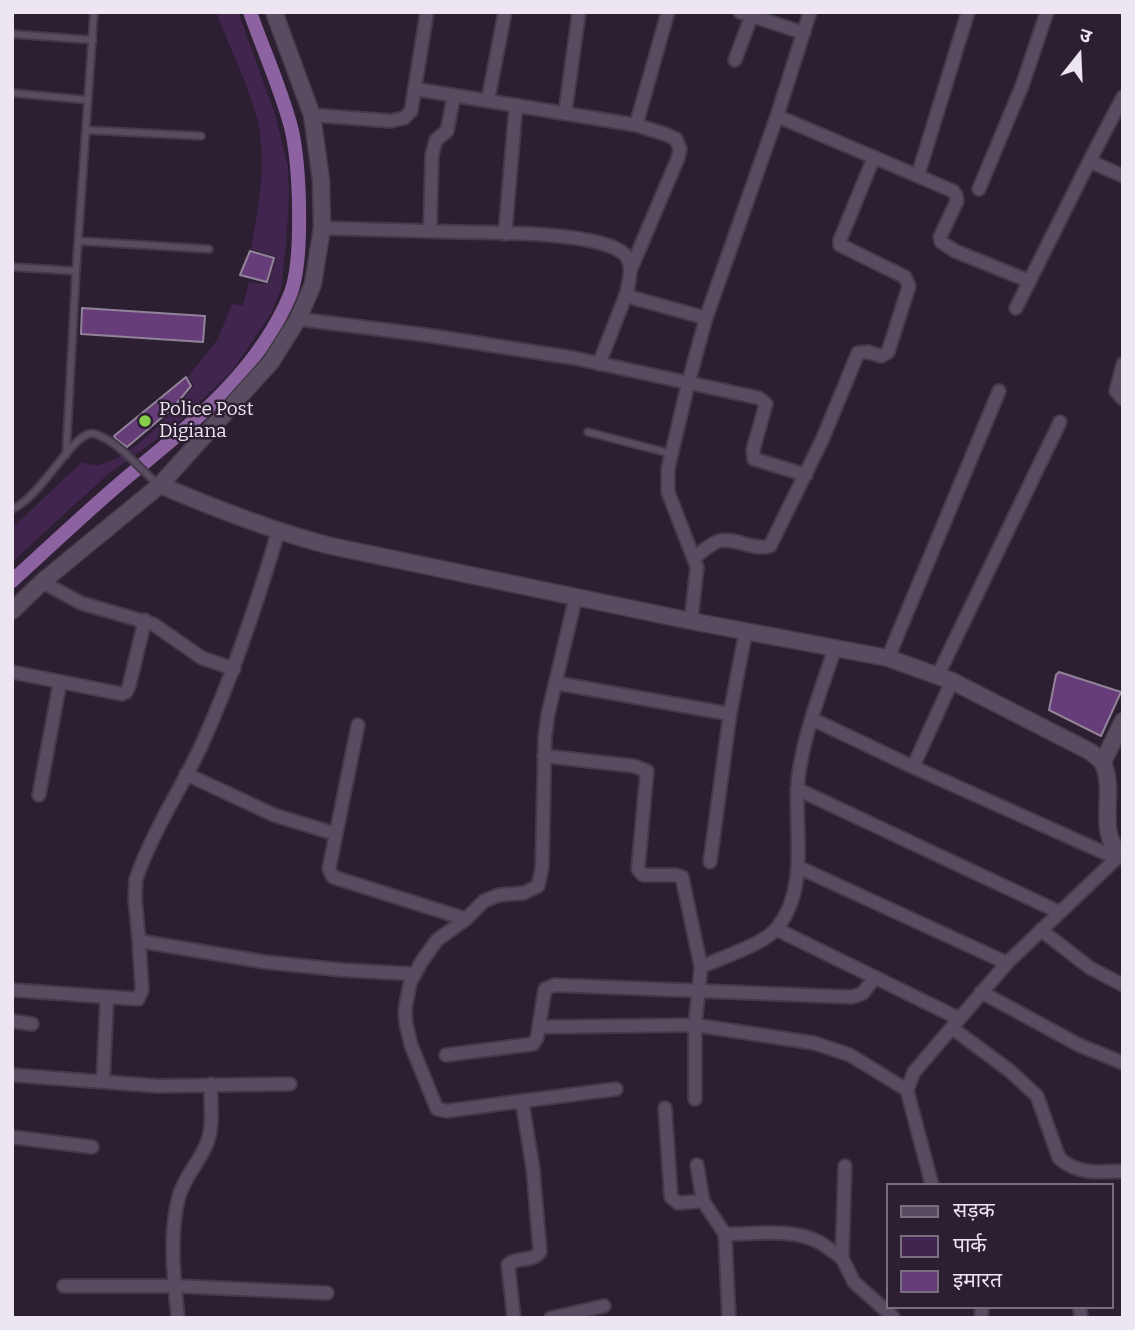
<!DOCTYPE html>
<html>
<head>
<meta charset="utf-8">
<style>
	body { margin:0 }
	#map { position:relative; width:1135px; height:1330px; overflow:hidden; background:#2c1f32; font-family:Bitter,"Noto Sans Devanagari",serif }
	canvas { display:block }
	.frame { position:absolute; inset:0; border:14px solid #ede5f1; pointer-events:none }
	.legend { position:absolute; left:886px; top:1183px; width:228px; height:126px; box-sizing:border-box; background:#2c1f32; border:2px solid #796e7e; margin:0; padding:9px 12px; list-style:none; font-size:21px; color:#ede5f1 }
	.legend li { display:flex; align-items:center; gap:14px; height:35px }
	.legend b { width:35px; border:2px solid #796e7e }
	.north { position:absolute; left:1044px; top:21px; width:70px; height:70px; -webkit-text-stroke:5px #2c1f32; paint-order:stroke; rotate:18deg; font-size:19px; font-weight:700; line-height:28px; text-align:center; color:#ede5f1 }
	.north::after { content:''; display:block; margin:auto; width:24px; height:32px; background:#ede5f1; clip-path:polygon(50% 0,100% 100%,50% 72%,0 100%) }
</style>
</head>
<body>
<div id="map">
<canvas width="1135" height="1330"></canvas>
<div class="frame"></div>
<ul class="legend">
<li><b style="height:9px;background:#594b60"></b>सड़क</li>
<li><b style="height:19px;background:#42254f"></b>पार्क</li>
<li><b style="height:19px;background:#663d79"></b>इमारत</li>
</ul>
<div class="north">उ</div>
</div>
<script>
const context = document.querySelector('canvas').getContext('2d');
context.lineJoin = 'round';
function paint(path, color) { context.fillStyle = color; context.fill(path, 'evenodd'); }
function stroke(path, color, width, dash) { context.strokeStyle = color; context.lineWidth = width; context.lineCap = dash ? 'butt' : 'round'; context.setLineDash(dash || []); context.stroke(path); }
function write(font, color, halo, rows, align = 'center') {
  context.font = font + ' Bitter,serif'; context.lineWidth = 5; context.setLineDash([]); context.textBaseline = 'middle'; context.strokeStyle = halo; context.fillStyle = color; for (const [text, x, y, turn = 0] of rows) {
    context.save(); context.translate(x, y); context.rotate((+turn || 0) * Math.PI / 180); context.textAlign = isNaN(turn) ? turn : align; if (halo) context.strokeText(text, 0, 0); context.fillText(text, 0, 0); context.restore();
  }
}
paint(new Path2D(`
	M216,12H238L275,114L288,167L289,196L286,244L281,288L272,312L232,371L173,428L107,475L12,562V528L82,462C87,464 93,466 98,465C134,458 171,412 194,386L188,377L218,339L232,304L243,306L249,282L259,284L269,283L276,257L251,249C259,205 268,158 256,114C246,79 229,46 216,12Z`), '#42254f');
stroke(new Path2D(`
	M12,581C47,549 82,516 118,485C184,429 256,377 290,295C304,261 300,164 291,127C281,89 263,49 250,12`), '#8d62a1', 14);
const building = new Path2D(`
	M250,251L274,258L267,282L240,275Z
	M82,308L205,316L203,342L81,334Z
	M186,377L191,386L172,409L127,447L116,439L114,436Z
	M1059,672L1121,692L1101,736L1049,710L1056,675Z`);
paint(building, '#663d79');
stroke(building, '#92839a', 2);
const service = new Path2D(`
	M12,34L93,40
	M12,93L88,100
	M86,130L201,136
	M79,241L209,249
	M12,267L76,271L66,455
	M76,271L94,12
	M588,432L672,454
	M12,509C39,499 70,438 89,434C92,433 97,434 100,436C119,443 141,470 158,484`);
const minor = new Path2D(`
	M740,12L804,33
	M735,60L753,12
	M415,89L636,125L665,134L676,139L680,149L678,158L630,271
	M1123,97L1091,158L1096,164L1123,176
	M488,100L505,12
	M565,113L579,12
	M312,115L391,121L404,118L411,111L427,12
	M777,116L953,191L956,195L957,201L940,237L941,242L955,251L1029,281
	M636,125L668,12
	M918,175L968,12
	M979,189L1022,86L1047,12
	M322,228C368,229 415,231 462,232C500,233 592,232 622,252C635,262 629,279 627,292L630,297L706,318
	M430,231L432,155L436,140L447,131L454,95
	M505,234L516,105
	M1016,308L1091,158
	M298,319L426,335L574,358L759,398L766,404L753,450L754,459L806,475
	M599,364L627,292
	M1123,364L1116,391L1123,399
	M695,557C702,552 710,544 719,541C736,537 753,551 770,546L823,438L858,353L868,352L881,356L888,352L909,286L905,277L840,245V240L874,157
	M42,582L81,603L153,624L202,658L234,669
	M691,621L697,567L668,492V469L688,384L706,318L777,116L810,12
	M888,658L999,391
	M12,672L122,694L126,692L129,686L145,620
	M938,675L1060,422
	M556,683L730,714
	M812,719L913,767L1116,858
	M358,725L329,869L333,877L466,919
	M544,756L634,766L647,771L638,869L643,875H675L682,877L701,967
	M913,767L952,681
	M186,774L274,815L336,834
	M797,789L1059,912
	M39,795L60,682
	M710,862L730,714L746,630
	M798,867L1007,963
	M776,929L958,1018
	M1041,930L1090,968L1123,985
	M139,941L135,899L136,879C152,832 181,789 202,744C233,675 257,604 278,532
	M12,990L138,999L142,990L139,941L265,962L343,970L415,974
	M981,992L1079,1045L1123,1063
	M12,1021L32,1024
	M539,1027L695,1025L814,1043L850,1055L907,1090
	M952,1028L1010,1071L1037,1096L1059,1158C1078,1175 1099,1172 1123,1171
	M446,1055L533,1044L537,1038L545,989L555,985L852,997L863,993L875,977
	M12,1075L158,1086L290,1084
	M103,1082L107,997
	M695,1099V1025L701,967C722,957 763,945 777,928C813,883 790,818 800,766C807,726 822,687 835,648
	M522,1101L616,1089
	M665,1108L671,1197L678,1203L703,1201
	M12,1137L92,1147
	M697,1165L703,1201L725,1234L729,1318
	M845,1166L842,1258L854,1282L893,1317
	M932,1185L907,1090L914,1072L1007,963L1120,855
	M725,1234C754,1234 793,1228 819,1242C827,1247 835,1253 842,1258
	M64,1286H174L327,1293
	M1080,1307L1081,1318
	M178,1318C174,1280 169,1237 178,1200C183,1178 199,1163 207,1143C214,1126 210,1102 211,1084
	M514,1318L508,1265C516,1256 532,1263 540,1252L533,1169L522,1101L447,1111L437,1109L411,1045L406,1024L405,1010L410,983L422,961L437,940L466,919L484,901L499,895L524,893L538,886L542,868L545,736L548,714L576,596
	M551,1318L604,1306
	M981,1318L982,1308`);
const tertiary = new Path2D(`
	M160,485C216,509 272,531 331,546L691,621L888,658L952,681L1091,752C1095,756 1101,759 1103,764C1117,792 1094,835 1123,856
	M12,611L42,582L160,485L271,362L298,319L313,284L322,228L321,180L312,115L274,12
	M1103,762L1123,721`);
stroke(service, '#443949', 10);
stroke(minor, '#443949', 16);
stroke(tertiary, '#443949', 19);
stroke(service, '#594b60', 6);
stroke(minor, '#594b60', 12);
stroke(tertiary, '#594b60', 16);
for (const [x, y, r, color] of [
	[145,421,7,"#85cf4c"]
]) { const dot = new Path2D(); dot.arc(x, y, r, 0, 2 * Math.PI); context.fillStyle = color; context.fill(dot); stroke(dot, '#2c1f32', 2.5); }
write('19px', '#ede5f1', '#2c1f32', [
	["Police Post",159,410],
	["Digiana",159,432]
], 'left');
</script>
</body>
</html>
